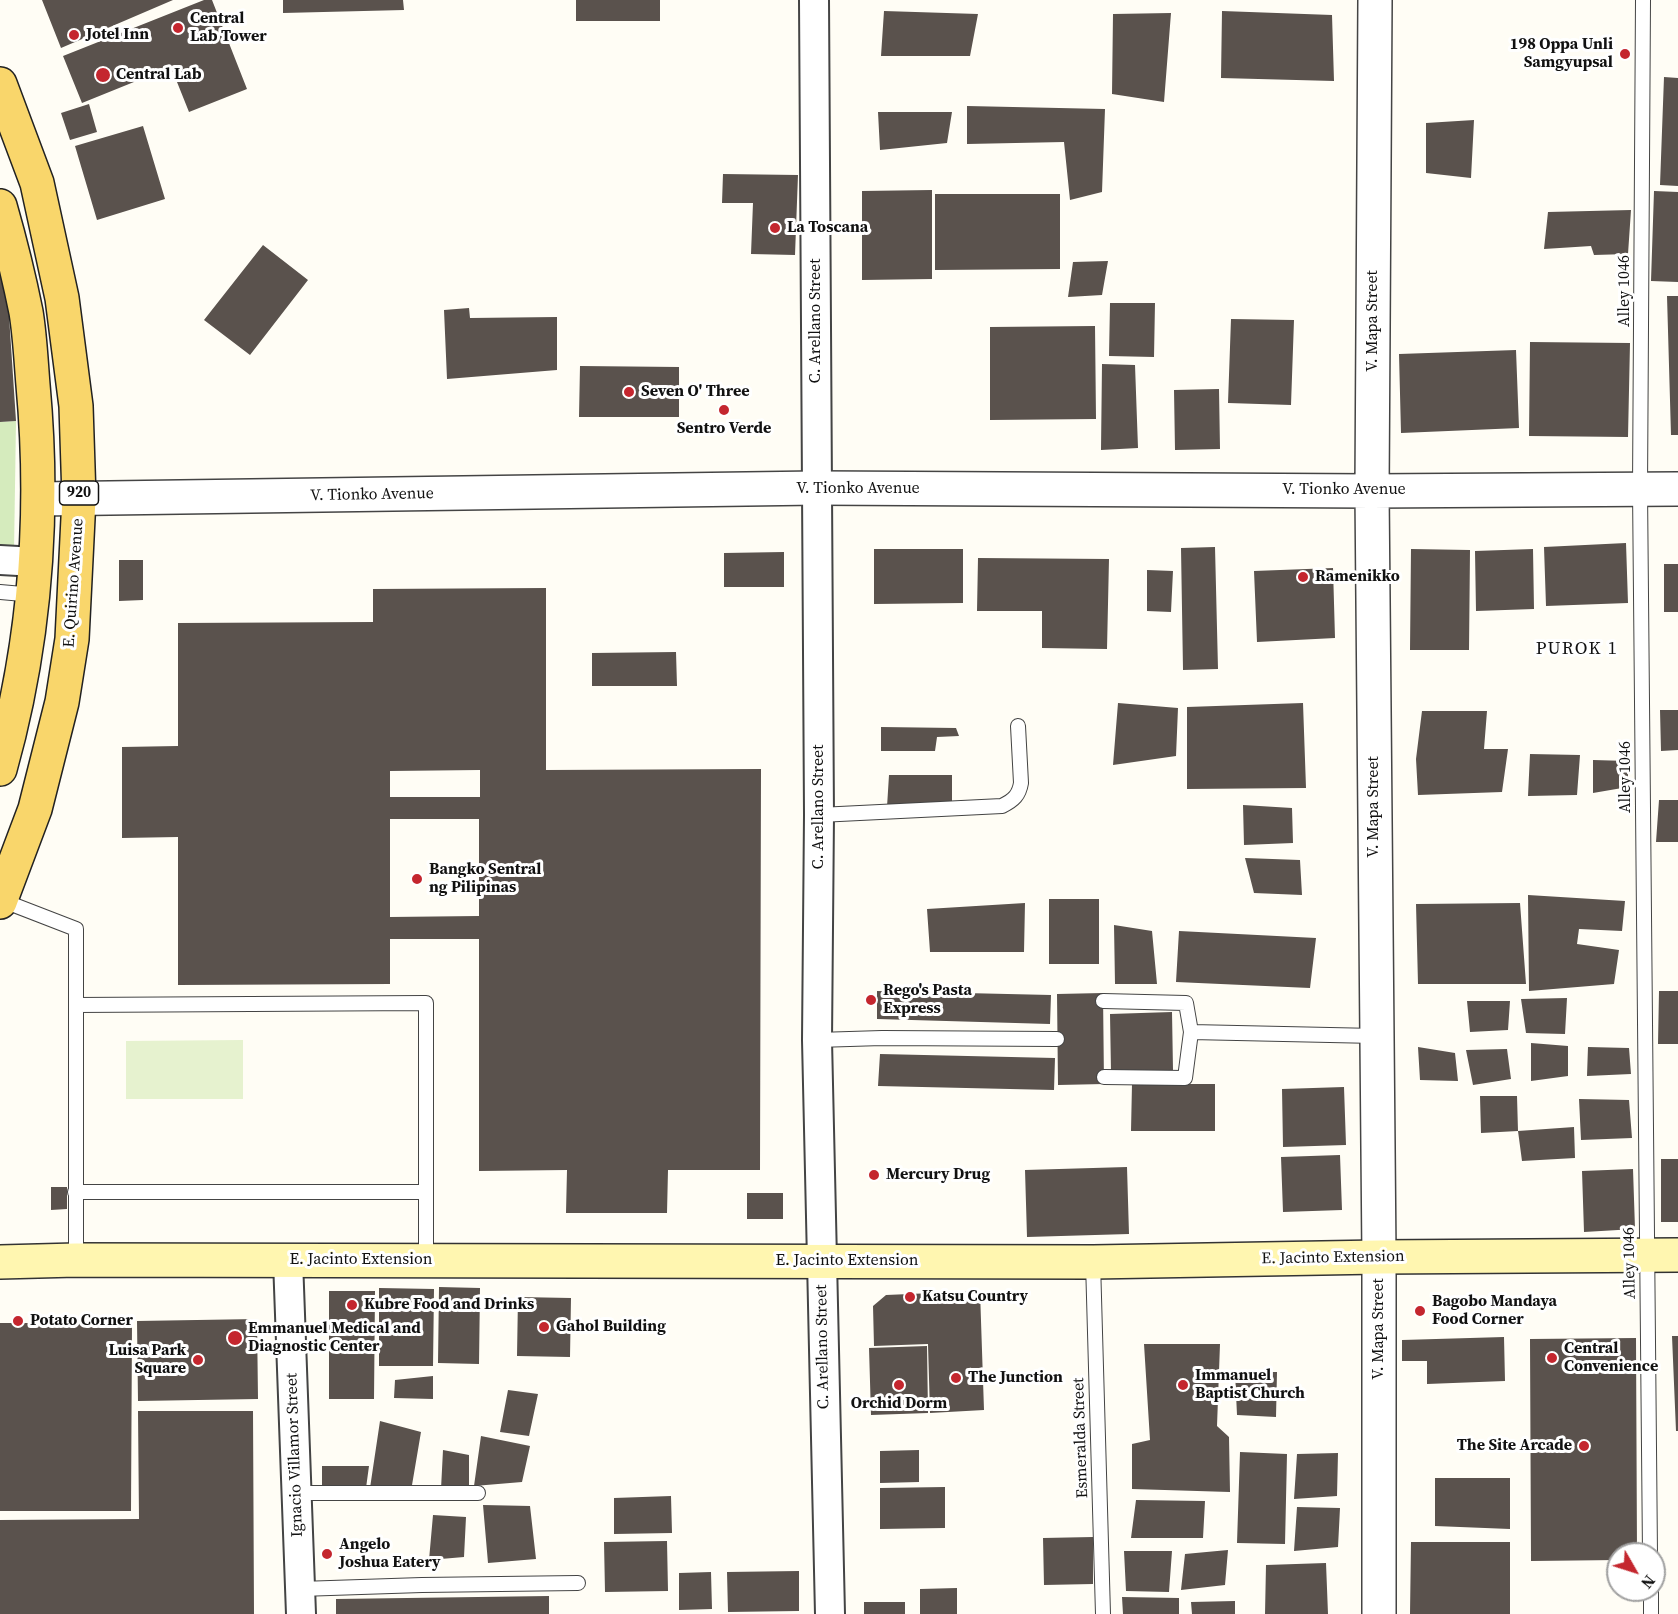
<!DOCTYPE html>
<html>
<head>
<meta charset="utf-8">
<style>
	body { margin:0 }
	#map { position:relative; width:1678px; height:1614px; overflow:hidden; background:#fffdf5; font-family:"Source Serif 4",serif }
	canvas { display:block }
	.north { position:absolute; left:1606px; top:1542px; width:60px; height:60px; box-sizing:border-box; background:#fff; border:2px solid #a0a0a0; border-radius:50%; rotate:129deg; font-size:16px; font-weight:700; line-height:24px; text-align:center; color:#111 }
	.north::after { content:''; display:block; margin:auto; width:21px; height:27px; background:#c4262e; clip-path:polygon(50% 0,100% 100%,50% 72%,0 100%) }
</style>
</head>
<body>
<div id="map">
<canvas width="1678" height="1614"></canvas>
<div class="north">N</div>
</div>
<script>
const context = document.querySelector('canvas').getContext('2d');
context.lineJoin = 'round';
function paint(path, color) { context.fillStyle = color; context.fill(path, 'evenodd'); }
function stroke(path, color, width, dash) { context.strokeStyle = color; context.lineWidth = width; context.lineCap = dash ? 'butt' : 'round'; context.setLineDash(dash || []); context.stroke(path); }
function write(font, color, halo, rows, align = 'center') {
  context.font = font + ' "Source Serif 4",serif'; context.lineWidth = 6; context.setLineDash([]); context.textBaseline = 'middle'; context.strokeStyle = halo; context.fillStyle = color; for (const [text, x, y, turn = 0] of rows) {
    context.save(); context.translate(x, y); context.rotate((+turn || 0) * Math.PI / 180); context.textAlign = isNaN(turn) ? turn : align; if (halo) context.strokeText(text, 0, 0); context.fillText(text, 0, 0); context.restore();
  }
}
paint(new Path2D(`
	M16,421L14,552L0,551V422Z`), '#d5ebbd');
paint(new Path2D(`
	M243,1040V1099H126V1041Z`), '#e6f2cf');
paint(new Path2D(`
	M42,0H173L61,48Z
	M204,0H212L247,89L189,112L171,67L82,103L63,56Z
	M283,0H403L404,10L283,13Z
	M576,0H660V21H576Z
	M884,11L978,14L970,56H881Z
	M1222,11L1332,15L1334,81L1221,78Z
	M1171,13L1164,102L1112,94L1113,14Z
	M1664,77L1678,78V186L1660,185Z
	M89,104L97,132L70,140L61,113Z
	M967,106L1105,109L1102,192L1070,200L1064,142L967,144Z
	M878,112H952L947,143L880,150Z
	M1474,120L1471,178L1426,173V123Z
	M143,126L165,199L97,220L75,146Z
	M723,174L798,175L795,255L751,254L753,203H722Z
	M932,190V279L862,280V191Z
	M1654,191L1678,192V282L1651,281Z
	M935,194H1060V269L935,270Z
	M1631,210L1628,254L1594,255L1591,246L1544,249L1548,212Z
	M263,245L308,280L250,355L204,320Z
	M1108,261L1102,295L1068,297L1073,262Z
	M0,274L8,301L16,421L0,422Z
	M1667,296H1678V435H1671Z
	M1110,303H1155L1154,357L1109,356Z
	M469,308L470,318L557,317V370L447,379L444,310Z
	M1231,319L1294,320L1291,405L1228,403Z
	M1095,326L1096,419L990,420V327Z
	M1530,342L1630,343L1628,437L1529,436Z
	M1516,350L1519,428L1401,433L1399,354Z
	M1102,364L1135,365L1138,448L1101,450Z
	M580,366L679,367V417H579Z
	M1219,389L1220,449L1175,450L1174,390Z
	M1626,543L1628,603L1546,606L1544,547Z
	M1215,547L1218,669L1183,670L1181,548Z
	M874,549H963V603L874,604Z
	M1411,549L1470,550L1469,650H1410Z
	M1533,549L1534,609L1476,611L1475,551Z
	M784,552V587H724V553Z
	M978,558L1109,559L1107,649L1042,648V611H977Z
	M119,560H143V600L119,601Z
	M1664,564H1678V612H1664Z
	M1333,568L1335,638L1257,642L1254,571Z
	M1147,570L1173,571L1171,612L1147,611Z
	M546,588V770L761,769L760,1170H668L667,1213H566L567,1170L479,1171V939H390V984L178,985V837L122,838V747L178,746V623L373,622V589ZM480,770V797H390V771ZM390,819H479V916L390,917Z
	M676,652L677,686H592V653Z
	M1118,703L1178,708L1176,756L1113,765Z
	M1303,703L1306,788L1187,789V707Z
	M1660,710H1678V750L1661,751Z
	M1422,711H1487L1484,749H1508L1502,792L1418,795L1416,759Z
	M881,727L956,728L959,736L937,737L935,751H881Z
	M1530,754L1580,755L1577,795L1528,796Z
	M1593,760L1628,761V787L1593,793Z
	M889,775H952V805L887,807Z
	M1659,800H1678V842H1656Z
	M1243,805L1292,808L1293,843L1244,845Z
	M1245,858L1300,860L1302,895L1254,893Z
	M1528,895L1625,901L1622,931L1579,929L1577,944L1619,950L1614,984L1529,991Z
	M1049,899H1099V964H1049Z
	M1025,903L1024,952H930L927,909Z
	M1520,903L1526,984H1418L1416,904Z
	M1114,925L1152,931L1157,984H1115Z
	M1179,931L1316,938L1310,988L1176,982Z
	M877,991L1051,995L1050,1024L877,1019Z
	M1659,991H1678V1044H1658Z
	M1103,993L1104,1084L1058,1085L1057,994Z
	M1567,998L1565,1034L1526,1033L1521,999Z
	M1467,1001H1510L1508,1030L1470,1032Z
	M1172,1012L1173,1070L1111,1072L1110,1014Z
	M1531,1043L1568,1046V1076L1531,1081Z
	M1418,1047L1455,1053L1458,1081L1420,1080Z
	M1588,1047L1629,1048L1631,1074L1587,1076Z
	M1507,1049L1511,1079L1473,1085L1466,1050Z
	M880,1054L1055,1058L1054,1090L878,1086Z
	M1132,1084H1215V1131H1131Z
	M1344,1087L1346,1145L1283,1147L1282,1089Z
	M1480,1096H1517L1518,1131L1481,1133Z
	M1579,1099L1629,1100L1632,1138L1581,1140Z
	M1574,1127L1575,1158L1522,1161L1518,1131Z
	M1340,1155L1342,1210L1283,1212L1281,1157Z
	M1661,1159H1678V1222H1661Z
	M1127,1167L1129,1234L1027,1237L1025,1170Z
	M1633,1169L1635,1229L1584,1232L1582,1171Z
	M51,1187H67V1209L51,1210Z
	M747,1193H783V1219H747Z
	M439,1287L480,1288L479,1364L438,1363Z
	M379,1288L434,1289L433,1366H379Z
	M329,1291H375L374,1399H329Z
	M980,1291L984,1410L930,1413L928,1344L874,1346L873,1306L886,1295Z
	M518,1297L571,1298L570,1357L517,1356Z
	M257,1319L258,1399L138,1401L137,1321Z
	M0,1323H132L131,1511H0Z
	M1672,1336H1678V1431H1676Z
	M1504,1337L1505,1381L1427,1384V1361H1402V1340Z
	M1636,1338L1637,1554H1618V1560L1531,1561L1530,1339Z
	M1144,1344H1220L1217,1426L1229,1437L1230,1492L1132,1489V1444L1150,1440Z
	M927,1346L928,1413L871,1415L869,1348Z
	M1235,1372H1277L1276,1417L1237,1415Z
	M433,1376V1399L394,1398L395,1380Z
	M508,1390L538,1394L529,1436L500,1432Z
	M138,1411H253L254,1614H0V1520L139,1519Z
	M380,1421L421,1432L411,1491L370,1488Z
	M481,1436L530,1446L522,1482L474,1486Z
	M443,1450L469,1455V1489H441Z
	M919,1450V1482L880,1483V1451Z
	M1240,1452L1287,1454L1285,1544L1237,1543Z
	M1338,1453L1337,1496L1294,1499L1297,1454Z
	M322,1466H369L366,1488L322,1486Z
	M1435,1478H1510V1529L1435,1526Z
	M945,1487V1528L880,1529V1488Z
	M671,1496L672,1533L614,1534V1498Z
	M1136,1500L1205,1501L1203,1538H1131Z
	M483,1505L530,1506L536,1559L488,1563Z
	M1297,1507L1340,1508L1338,1547L1294,1551Z
	M433,1515L466,1517L464,1557L429,1560Z
	M1093,1537V1584L1044,1585L1043,1538Z
	M667,1541L668,1591L605,1592L604,1542Z
	M1411,1542H1510V1614H1410Z
	M1228,1550L1225,1585L1181,1590L1185,1554Z
	M1124,1551H1172L1169,1592L1126,1591Z
	M1326,1563L1328,1614H1265L1266,1565Z
	M799,1571V1611L728,1612L727,1572Z
	M711,1572L712,1609L679,1610V1573Z
	M957,1588V1614H920V1589Z
	M549,1596V1614H336V1599Z
	M1122,1597L1179,1598V1614H1123Z
	M1235,1601V1614H1192L1191,1602Z
	M864,1602H905V1614H864Z`), '#5a524d');
const service = new Path2D(`
	M1643,0L1640,489L1650,1554
	M0,592L34,595
	M819,815L1002,806C1014,800 1019,795 1021,783L1018,726
	M1,900L76,929V1260
	M1103,1001L1186,1003L1191,1032L1185,1078L1104,1077
	M76,1005L426,1003V1260
	M1191,1032L1376,1036
	M817,1040L882,1038L1057,1039
	M75,1192H426
	M1093,1262L1103,1614
	M297,1493H478
	M300,1589L422,1585L578,1583
	M1651,1590V1614`);
const minor = new Path2D(`
	M814,0L819,815L817,1040L830,1614
	M0,560L36,562
	M288,1260L301,1614`);
const tertiary = new Path2D(`
	M1375,0L1372,491L1379,1257V1614
	M39,499L817,488L1372,491L1678,489`);
const secondary = new Path2D(`
	M0,1262L76,1260L1093,1262L1379,1257L1678,1255`);
const primary = new Path2D(`
	M0,84L37,183L62,298L76,406L79,498L72,639L62,702L35,809L0,902
	M0,206C10,241 19,277 26,312C30,336 31,361 33,385C45,515 35,644 0,769`);
stroke(service, '#444', 16);
stroke(minor, '#444', 32);
stroke(tertiary, '#444', 36);
stroke(secondary, '#333', 36);
stroke(primary, '#222', 36);
stroke(service, '#fff', 14);
stroke(minor, '#fff', 28);
stroke(tertiary, '#fff', 33);
stroke(secondary, '#fff6b0', 33);
stroke(primary, '#f9d66b', 33);
for (const [x, y, r, color] of [
	[178,28,6,"#c4262e"],
	[74,35,6,"#c4262e"],
	[1625,54,6,"#c4262e"],
	[103,75,8,"#c4262e"],
	[775,228,6,"#c4262e"],
	[629,392,6,"#c4262e"],
	[724,410,6,"#c4262e"],
	[1303,577,6,"#c4262e"],
	[417,879,6,"#c4262e"],
	[871,1000,6,"#c4262e"],
	[874,1175,6,"#c4262e"],
	[910,1297,6,"#c4262e"],
	[352,1305,6,"#c4262e"],
	[1420,1311,6,"#c4262e"],
	[18,1321,6,"#c4262e"],
	[544,1327,6,"#c4262e"],
	[235,1338,8,"#c4262e"],
	[1552,1358,6,"#c4262e"],
	[198,1360,6,"#c4262e"],
	[956,1378,6,"#c4262e"],
	[899,1385,6,"#c4262e"],
	[1183,1385,6,"#c4262e"],
	[1584,1446,6,"#c4262e"],
	[327,1554,6,"#c4262e"]
]) { const dot = new Path2D(); dot.arc(x, y, r, 0, 2 * Math.PI); context.fillStyle = color; context.fill(dot); stroke(dot, '#fff', 2); }
for (const [x, y, w] of [
	[79,493,39]
]) { const box = new Path2D(); box.roundRect(x - w / 2, y - 12, w, 24, 4.5); context.fillStyle = '#fff'; context.fill(box); stroke(box, '#111', 1.5); }
write('bold 15px', '#111', null, [
	["920",79,493]
]);
write('bold 16px', '#111', '#fff', [
	["Central",190,19],
	["Lab Tower",190,37],
	["Jotel Inn",86,35],
	["198 Oppa Unli",1613,45,"right"],
	["Samgyupsal",1613,63,"right"],
	["Central Lab",116,75],
	["La Toscana",787,228],
	["Seven O' Three",641,392],
	["Sentro Verde",724,429,"center"],
	["Ramenikko",1315,577],
	["Bangko Sentral",429,870],
	["ng Pilipinas",429,888],
	["Rego's Pasta",883,991],
	["Express",883,1009],
	["Mercury Drug",886,1175],
	["Katsu Country",922,1297],
	["Bagobo Mandaya",1432,1302],
	["Food Corner",1432,1320],
	["Kubre Food and Drinks",364,1305],
	["Potato Corner",30,1321],
	["Gahol Building",556,1327],
	["Emmanuel Medical and",248,1329],
	["Diagnostic Center",248,1347],
	["Central",1564,1349],
	["Convenience",1564,1367],
	["Luisa Park",186,1351,"right"],
	["Square",186,1369,"right"],
	["Immanuel",1195,1376],
	["Baptist Church",1195,1394],
	["The Junction",968,1378],
	["Orchid Dorm",899,1404,"center"],
	["The Site Arcade",1572,1446,"right"],
	["Angelo",339,1545],
	["Joshua Eatery",339,1563]
], 'left');
write('16px', '#111', '#fff', [
	["Alley 1046",1625,291,-90],
	["C. Arellano Street",816,321,-90],
	["V. Mapa Street",1373,321,-90],
	["V. Tionko Avenue",858,489],
	["V. Tionko Avenue",1344,490],
	["V. Tionko Avenue",372,495,-1],
	["E. Quirino Avenue",74,583,-86],
	["Alley 1046",1626,777,-90],
	["C. Arellano Street",819,807,-90],
	["V. Mapa Street",1374,807,-90],
	["E. Jacinto Extension",1333,1258,-1],
	["E. Jacinto Extension",361,1260],
	["E. Jacinto Extension",847,1261],
	["Alley 1046",1630,1263,-91],
	["V. Mapa Street",1379,1329,-90],
	["C. Arellano Street",823,1347,-91],
	["Esmeralda Street",1081,1438,-92],
	["Ignacio Villamor Street",295,1455,-92]
]);
context.letterSpacing = '1.5px';
write('18px', '#111', '#fff', [
	["PUROK 1",1577,649]
]);
context.letterSpacing = '0px';
</script>
</body>
</html>
